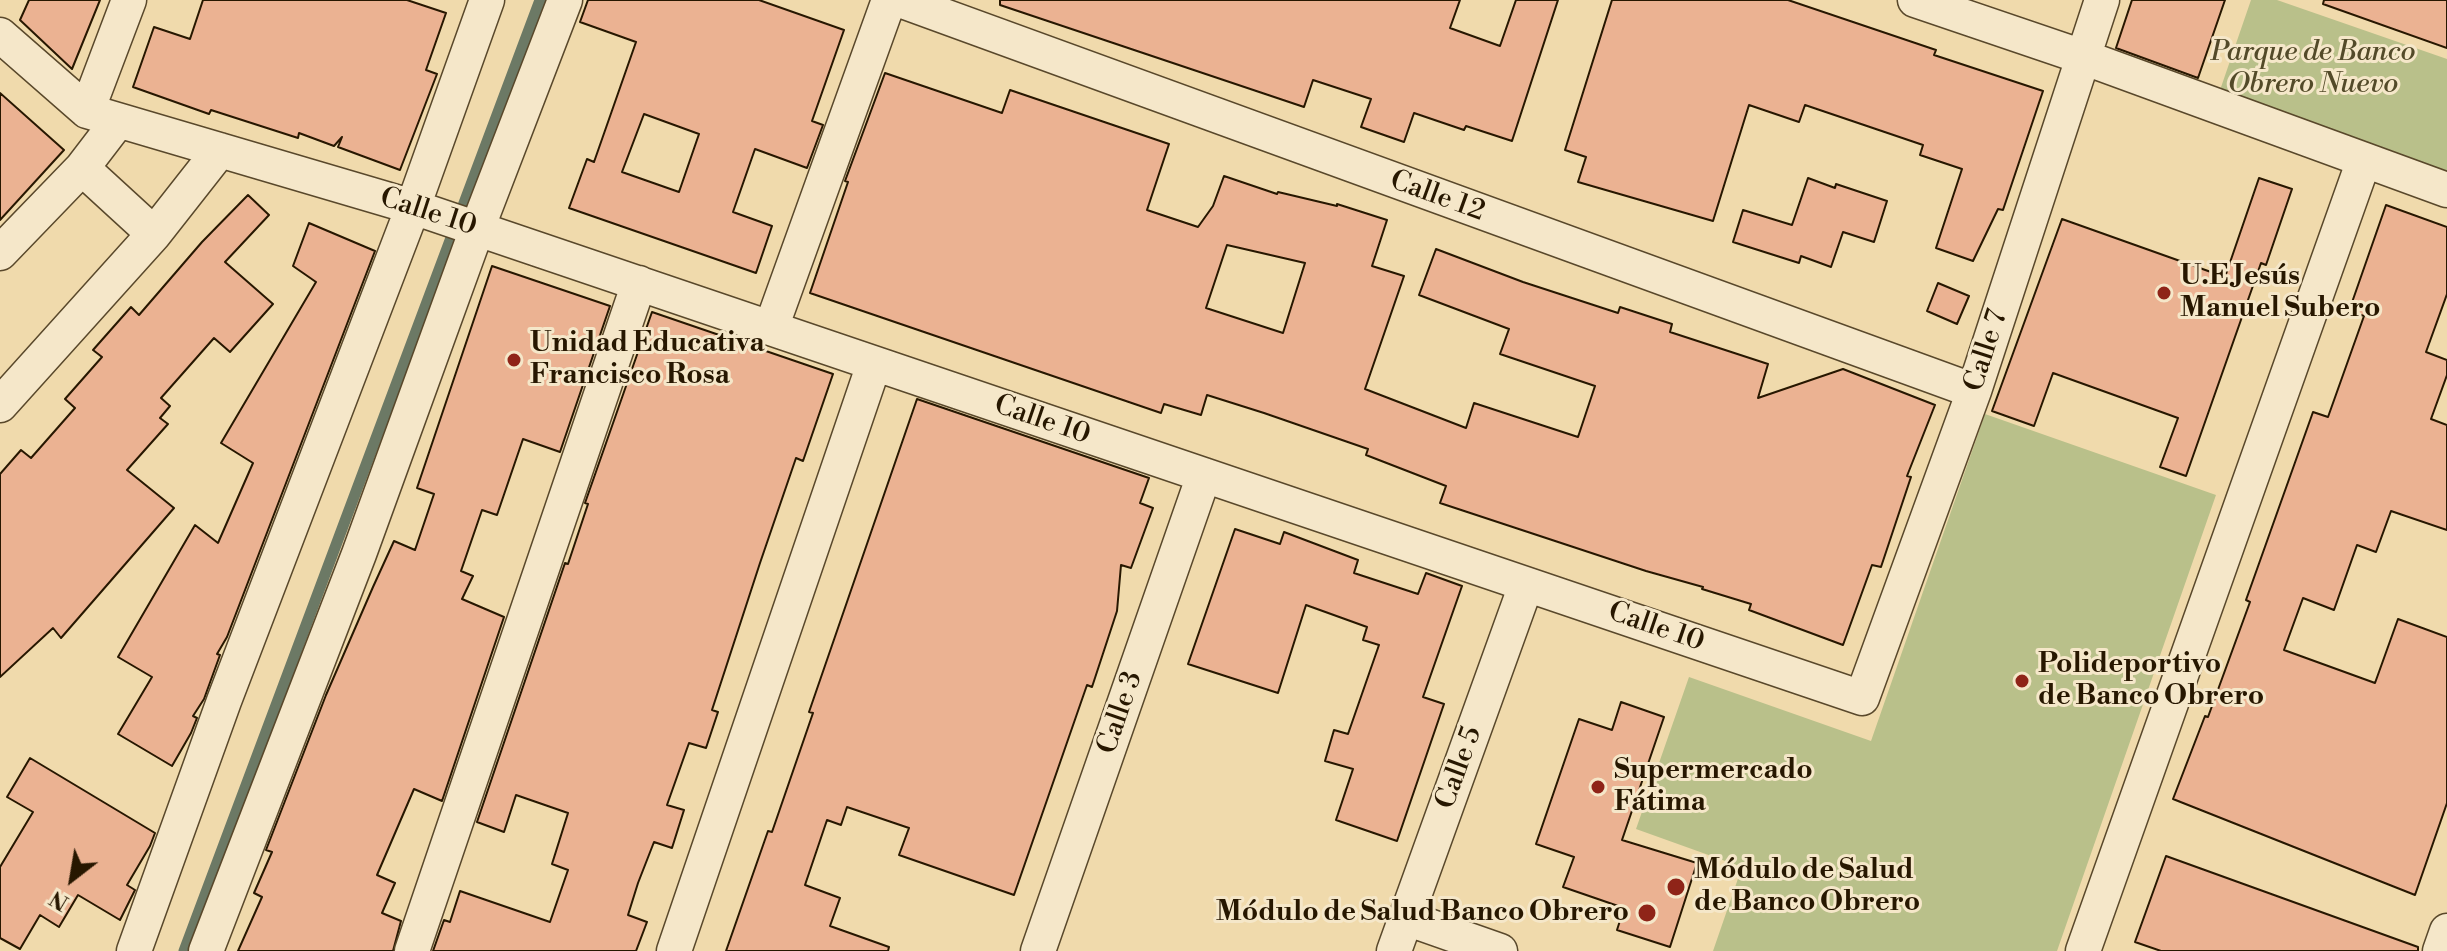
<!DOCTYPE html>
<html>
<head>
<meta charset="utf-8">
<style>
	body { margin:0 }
	#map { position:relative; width:2447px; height:951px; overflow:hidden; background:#f0daac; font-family:"Libre Bodoni",serif }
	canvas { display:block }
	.north { position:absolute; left:32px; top:839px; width:80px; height:80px; -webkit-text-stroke:6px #f5e7c9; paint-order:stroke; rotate:211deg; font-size:22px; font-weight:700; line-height:32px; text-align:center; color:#271700 }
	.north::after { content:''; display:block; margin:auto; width:28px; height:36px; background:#271700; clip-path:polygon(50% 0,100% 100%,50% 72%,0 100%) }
</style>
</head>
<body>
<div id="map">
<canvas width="2447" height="951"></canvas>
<div class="north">N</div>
</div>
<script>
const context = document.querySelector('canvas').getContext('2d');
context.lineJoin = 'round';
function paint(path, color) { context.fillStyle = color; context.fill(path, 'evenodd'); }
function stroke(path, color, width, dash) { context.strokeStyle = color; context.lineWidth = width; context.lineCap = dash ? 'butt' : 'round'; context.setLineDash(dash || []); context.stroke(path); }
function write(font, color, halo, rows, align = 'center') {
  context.font = font + ' "Libre Bodoni",serif'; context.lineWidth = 6; context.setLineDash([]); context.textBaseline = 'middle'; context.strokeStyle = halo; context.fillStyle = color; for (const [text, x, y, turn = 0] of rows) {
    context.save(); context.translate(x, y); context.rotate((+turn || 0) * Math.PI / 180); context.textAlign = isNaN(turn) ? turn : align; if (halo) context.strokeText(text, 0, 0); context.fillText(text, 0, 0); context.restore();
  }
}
paint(new Path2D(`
	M2251,0H2277L2447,59V172L2219,93Z
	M1985,414L2216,495L2057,951H1713L1742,867L1636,829L1689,677L1871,741Z`), '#b9c08a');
stroke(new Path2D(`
	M184,951L540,0`), '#6c7965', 11);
const building = new Path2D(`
	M29,0H100L72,69L20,20Z
	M203,0H407L446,13L426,70L437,74L400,170L338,147L342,137L334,146L299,133L298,138L211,110L209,114L133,87L154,27L190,39Z
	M588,0H759L844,30L812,121L823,125L807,168L755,149L733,212L772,226L756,273L569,208L587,159L594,162L636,42L580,22ZM644,114L699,134L679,192L622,172Z
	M1000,0H1460L1450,28L1500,46L1516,0H1558L1512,141L1466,126L1464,130L1414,113L1404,142L1361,127L1371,99L1313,80L1304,107L1000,5Z
	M1612,0H1788L1936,50L1934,55L2043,91L2003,210L1998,209L1973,261L1936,248L1962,169L1920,155L1923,145L1805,105L1799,122L1749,105L1713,221L1578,182L1586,157L1565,150Z
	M2132,0H2225L2198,78L2116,48Z
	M2324,0H2447V48L2323,4Z
	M885,73L1002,113L1010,90L1169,144L1147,210L1198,227L1213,206L1224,176L1277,194L1278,192L1337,206V204L1387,220L1372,266L1404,276L1365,389L1466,428L1474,403L1578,437L1595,386L1500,354L1509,329L1419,295L1436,249L1523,282L1618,313L1620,307L1672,324L1670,332L1768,364L1758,398L1843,369L1935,405L1907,476L1911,477L1881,567L1872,565L1843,645L1749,610L1751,604L1702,589L1703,587L1646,571L1440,503L1446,486L1366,455L1368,449L1264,413L1207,395L1201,415L1164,404L1161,413L810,293L848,182L845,181ZM1227,245L1305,263L1283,333L1206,308Z
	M0,93L64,150L0,220Z
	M1808,178L1835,188L1836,184L1887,201L1874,242L1843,232L1831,267L1801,256L1799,263L1733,242L1743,210L1792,225Z
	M2259,178L2292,189L2266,265L2261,263L2186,476L2160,467L2178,418L2053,373L2034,426L1992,411L2062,219L2225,277Z
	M248,195L269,215L225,262L273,304L230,352L214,338L161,398L170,406L160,418L168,424L127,470L174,508L61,638L53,628L0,677V474L21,450L31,458L75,408L65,399L102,357L93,350L131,307L139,315L202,242Z
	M2386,205L2447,227V294L2426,352L2447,360V375L2431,419L2447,425V530L2391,511L2376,552L2357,545L2334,610L2303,598L2284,650L2375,683L2398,619L2447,637V803L2415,895L2173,799L2205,716L2208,717L2250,602L2246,600L2313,412L2328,417L2364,316L2349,311Z
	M309,223L375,251L227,637L217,654L220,655L204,699L193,716L197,718L191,733L172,766L118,734L152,677L118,657L195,525L218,543L253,463L221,443L316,282L293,266Z
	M492,266L610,306L560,452L523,439L497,515L482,510L461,571L473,576L462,599L504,617L442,801L414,789L377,875L395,883L382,913L401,921L393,951H238L262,897L254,893L272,852L266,850L326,695L373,587L394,541L415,550L434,494L417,488Z
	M1938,283L1969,296L1957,324L1927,311Z
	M652,312L833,374L803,461L796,458L760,563L712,710L718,712L706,748L689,743L667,805L684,810L672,848L654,842L638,883L628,915L647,922L636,951H433L444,920L450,922L460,891L550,922L568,870L552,864L568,813L516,795L504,832L477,822L565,563L568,564L588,504L585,503Z
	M917,399L1149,478L1140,503L1153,508L1131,568L1121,565L1117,611L1092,687L1087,685L1014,895L899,855L909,828L847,807L841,825L827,820L805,885L840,898L830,926L889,947L888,951H726L768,831L772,832L813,713L809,712Z
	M1235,529L1280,544L1284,532L1358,560L1354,573L1418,594L1426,573L1462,586L1423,697L1444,704L1397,841L1336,820L1353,769L1325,761L1334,730L1348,734L1379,645L1363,640L1367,627L1306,605L1278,693L1188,664Z
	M1621,702L1664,717L1622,840L1697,863L1670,947L1617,930L1624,908L1563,887L1574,857L1536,844L1579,719L1612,730Z
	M30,758L155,833L150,846L127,885L135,890L120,920L78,895L59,927L40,915L20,949L0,938V867L33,812L7,797Z
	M2166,856L2418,947V951H2161L2135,942Z`);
paint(building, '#ebb292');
stroke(building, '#271700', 2);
const minor = new Path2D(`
	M900,0L1974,391
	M1915,0L2083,57L2447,190
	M0,35L87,111L413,207L1862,698L1974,391L2102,0
	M87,111L129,0
	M82,168L154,234
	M0,253L82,168L118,121
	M771,328L889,0
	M0,405L154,234L220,150
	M1406,918L1500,951
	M134,951L224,701L413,207L487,0
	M206,951L359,554L477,229L565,0
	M412,951L639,283
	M674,951L874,364
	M1038,951L1204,475
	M1394,951L1526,585
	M2083,951L2364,160
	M2440,951L2447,931`);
stroke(minor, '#59482b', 37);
stroke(minor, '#f5e7c9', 34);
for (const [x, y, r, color] of [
	[2164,293,8,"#8f2418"],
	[514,360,8,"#8f2418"],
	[2022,681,8,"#8f2418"],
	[1598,787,8,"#8f2418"],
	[1676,887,10,"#8f2418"],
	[1647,913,10,"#8f2418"]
]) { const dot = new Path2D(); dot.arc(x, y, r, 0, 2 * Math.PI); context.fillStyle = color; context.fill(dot); stroke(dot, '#f5e7c9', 3); }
write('italic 28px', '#534a29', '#f5e7c9', [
	["Parque de Banco",2313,53],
	["Obrero Nuevo",2313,85]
]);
write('28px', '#271700', '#f5e7c9', [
	["Calle 12",1437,197,20],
	["Calle 10",428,213,18],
	["Calle 7",1987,351,-72],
	["Calle 10",1042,421,19],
	["Calle 10",1656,628,19],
	["Calle 3",1121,713,-71],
	["Calle 5",1460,768,-70]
]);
write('bold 28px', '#271700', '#f5e7c9', [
	["U.E Jesús",2180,277],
	["Manuel Subero",2180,309],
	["Unidad Educativa",530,344],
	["Francisco Rosa",530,376],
	["Polideportivo",2038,665],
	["de Banco Obrero",2038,697],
	["Supermercado",1614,771],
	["Fátima",1614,803],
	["Módulo de Salud",1694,871],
	["de Banco Obrero",1694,903],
	["Módulo de Salud Banco Obrero",1629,913,"right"]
], 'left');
</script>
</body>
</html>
